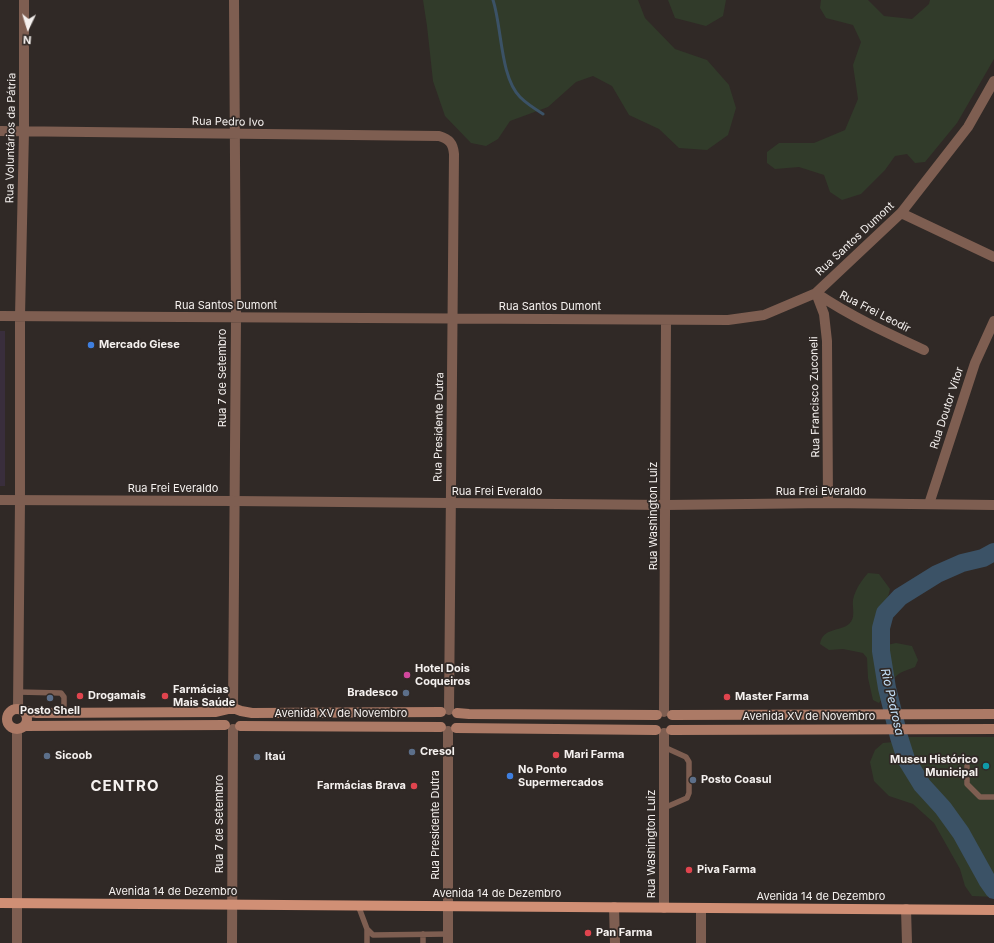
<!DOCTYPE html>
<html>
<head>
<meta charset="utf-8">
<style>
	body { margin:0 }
	#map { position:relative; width:994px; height:943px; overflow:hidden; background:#302926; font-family:Inter,sans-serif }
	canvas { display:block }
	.north { position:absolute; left:8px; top:8px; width:40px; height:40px; -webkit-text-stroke:3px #302926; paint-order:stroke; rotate:184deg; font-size:11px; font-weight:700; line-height:16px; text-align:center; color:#f5f1ef }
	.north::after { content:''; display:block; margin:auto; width:14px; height:18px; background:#f5f1ef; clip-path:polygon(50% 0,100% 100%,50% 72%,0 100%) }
</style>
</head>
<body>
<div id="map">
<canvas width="994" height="943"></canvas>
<div class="north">N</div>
</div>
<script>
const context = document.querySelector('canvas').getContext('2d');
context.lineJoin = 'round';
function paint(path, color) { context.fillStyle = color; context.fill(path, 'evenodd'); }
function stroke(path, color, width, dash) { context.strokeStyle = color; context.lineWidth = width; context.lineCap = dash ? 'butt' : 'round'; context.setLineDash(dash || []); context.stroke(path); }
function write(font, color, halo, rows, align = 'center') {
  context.font = font + ' Inter,sans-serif'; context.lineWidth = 3.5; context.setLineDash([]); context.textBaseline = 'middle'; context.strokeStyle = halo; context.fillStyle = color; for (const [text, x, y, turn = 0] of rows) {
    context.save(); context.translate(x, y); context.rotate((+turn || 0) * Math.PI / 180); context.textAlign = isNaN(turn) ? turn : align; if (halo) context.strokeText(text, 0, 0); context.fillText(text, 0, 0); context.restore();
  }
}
paint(new Path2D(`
	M0,331H5V486H0Z`), '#392e3c');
paint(new Path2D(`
	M423,0H638L645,18L675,49L707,60L729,85L736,108L728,135L707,150L679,148L659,129L629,115L612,86L593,76L576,82L548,107L510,121L498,139L486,146L471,143L445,116L433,81L427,26Z
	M668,0H726L723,16L706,26L675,18Z
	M821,0H868L884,16L912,19L929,4L930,0H994V59L957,123L925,162L915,163L907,154L895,156L885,170L861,194L842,200L830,192L824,175L799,167L775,169L767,163V152L779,143H814L845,130L858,99L853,65L861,42L853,25L826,18L820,8Z
	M868,573L879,574L890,589C888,599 887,598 881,605C872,615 875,627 877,639L887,645L896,643L912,646L918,660L915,667C910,669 904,671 900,673C889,680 886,694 879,703L873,700L868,678L867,658L863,653L843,649L829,650L820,644C823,627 840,632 849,624C856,618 852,608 853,600C855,590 861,581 868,573Z
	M903,737H994V897L972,896L965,886L960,869L934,823L913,804L889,796L874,781L870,762L875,750L883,743L904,741Z`), '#313b2a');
stroke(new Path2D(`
	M493,0C502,27 500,77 520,97C527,104 535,109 543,114`), '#3b5266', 3);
stroke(new Path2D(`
	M994,552L983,558L962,563L937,574L900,597L885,613L881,628V651L887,688L899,737L906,759L922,785L943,808L961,833L987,880L994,890`), '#3b5266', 18);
stroke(new Path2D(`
	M18,692L61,693L64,697V713
	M967,766V784L980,797H994
	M664,808L687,798L689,793V762L686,757L664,747
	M358,905L367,929L373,935L448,934
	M367,929V943
	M423,934V943`), '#7e5e51', 5.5);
stroke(new Path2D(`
	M0,131L439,136C449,139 453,143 454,154L449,710
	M901,213L994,257
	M816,293L824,314L827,341L828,503
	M816,293C850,316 887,333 924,350
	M0,316L728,320L764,315L816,293L901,213L968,127L994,81
	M929,504L975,363L994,321
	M18,708L20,500V316L24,131V0
	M233,708L236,318L234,0
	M664,712L666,320
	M17,729V943
	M664,733V908
	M614,907L615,943
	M906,909L907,943
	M232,943L233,729
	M448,943V731
	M701,943V908`), '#7e5e51', 10);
stroke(new Path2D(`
	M0,500L234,501L666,505L828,503L994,505`), '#7e5e51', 10);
stroke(new Path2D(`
	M7 719a10 10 0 1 1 20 0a10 10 0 1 1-20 0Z
	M25,711L37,713L216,712L233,708L241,711L252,713L441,712
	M457,713L469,714L657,715
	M672,715L994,714
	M25,726L225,725
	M240,726L441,727
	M456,728L656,730
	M671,730L994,729`), '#ac7a66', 10);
stroke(new Path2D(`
	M0,903L994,910`), '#d08f75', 10);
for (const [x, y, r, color] of [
	[91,345,4,"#3f7fe0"],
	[407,675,4,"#d1479c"],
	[406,693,4,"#5c6f8a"],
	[80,696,4,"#e0444e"],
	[165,696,4,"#e0444e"],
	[727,697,4,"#e0444e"],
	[50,698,4,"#5c6f8a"],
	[412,752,4,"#5c6f8a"],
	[556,755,4,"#e0444e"],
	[47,756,4,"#5c6f8a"],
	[257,757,4,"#5c6f8a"],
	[986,766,4,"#0f9aa8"],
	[510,776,4,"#3f7fe0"],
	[693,780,4,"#5c6f8a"],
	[414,786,4,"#e0444e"],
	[689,870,4,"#e0444e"],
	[588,933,4,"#e0444e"]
]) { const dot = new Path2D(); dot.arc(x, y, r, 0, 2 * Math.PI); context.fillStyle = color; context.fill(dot); stroke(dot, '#302926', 1.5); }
write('11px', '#f5f1ef', '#302926', [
	["Rua Pedro Ivo",228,122,1],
	["Rua Voluntários da Pátria",11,138,-89],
	["Rua Santos Dumont",855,239,-43],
	["Rua Santos Dumont",226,306],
	["Rua Santos Dumont",550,307],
	["Rua Frei Leodir",875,312,27],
	["Rua 7 de Setembro",223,378,-90],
	["Rua Francisco Zuconeli",815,397,-91],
	["Rua Doutor Vitor",947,408,-72],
	["Rua Presidente Dutra",439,427,-89],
	["Rua Frei Everaldo",173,489],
	["Rua Frei Everaldo",497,492],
	["Rua Frei Everaldo",821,492],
	["Rua Washington Luiz",654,516,-90],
	["Avenida XV de Novembro",341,714],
	["Avenida XV de Novembro",809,717],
	["Rua 7 de Setembro",220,824,-90],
	["Rua Presidente Dutra",436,825,-90],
	["Rua Washington Luiz",652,844,-90],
	["Avenida 14 de Dezembro",173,892],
	["Avenida 14 de Dezembro",497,894],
	["Avenida 14 de Dezembro",821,897]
]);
write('bold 11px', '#f5f1ef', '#302926', [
	["Mercado Giese",99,345],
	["Hotel Dois",415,669],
	["Coqueiros",415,682],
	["Farmácias",173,690],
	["Mais Saúde",173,703],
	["Bradesco",398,693,"right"],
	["Drogamais",88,696],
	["Master Farma",735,697],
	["Posto Shell",50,711,"center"],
	["Cresol",420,752],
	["Mari Farma",564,755],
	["Sicoob",55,756],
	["Itaú",265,757],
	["Museu Histórico",978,760,"right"],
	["Municipal",978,773,"right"],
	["No Ponto",518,770],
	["Supermercados",518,783],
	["Posto Coasul",701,780],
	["Farmácias Brava",406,786,"right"],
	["Piva Farma",697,870],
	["Pan Farma",596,933]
], 'left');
write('italic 12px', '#c4e0f8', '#302926', [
	["Rio Pedrosa",892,702,77]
]);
context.letterSpacing = '1px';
write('bold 15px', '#f5f1ef', '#302926', [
	["CENTRO",125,786]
]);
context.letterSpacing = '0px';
</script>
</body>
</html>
